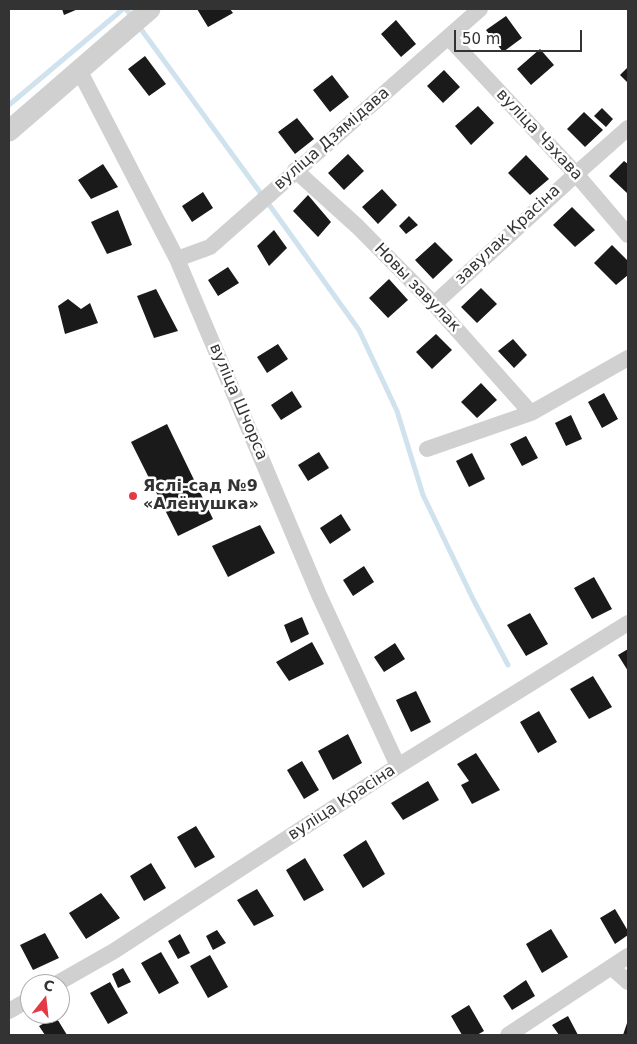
<!DOCTYPE html>
<html>
<head>
<meta charset="utf-8">
<style>
	body { margin:0 }
	#map { position:relative; width:637px; height:1044px; overflow:hidden; background:#fff; font-family:"DejaVu Sans",sans-serif }
	canvas { display:block }
	.frame { position:absolute; inset:0; border:10px solid #333; pointer-events:none }
	.north { position:absolute; left:20px; top:974px; width:50px; height:50px; box-sizing:border-box; background:#fff; border:1px solid #adadad; border-radius:50%; rotate:16deg; font-size:14px; font-weight:700; line-height:20px; text-align:center; color:#333 }
	.north::after { content:''; display:block; margin:auto; width:18px; height:22px; background:#e63946; clip-path:polygon(50% 0,100% 100%,50% 72%,0 100%) }
	.scale { position:absolute; left:454px; top:30px; width:128px; height:22px; box-sizing:border-box; border:2px solid #333; border-top:0; padding-left:6px; font-size:15px; line-height:18px; white-space:nowrap; color:#333; -webkit-text-stroke:4px #fff; paint-order:stroke }
</style>
</head>
<body>
<div id="map">
<canvas width="637" height="1044"></canvas>
<div class="frame"></div>
<div class="north">С</div>
<div class="scale">50 m</div>
</div>
<script>
const context = document.querySelector('canvas').getContext('2d');
context.lineJoin = 'round';
function stroke(path, color, width, dash) { context.strokeStyle = color; context.lineWidth = width; context.lineCap = dash ? 'butt' : 'round'; context.setLineDash(dash || []); context.stroke(path); }
function paint(path, color) { context.fillStyle = color; context.fill(path, 'evenodd'); }
function write(font, color, halo, rows, align = 'center') {
  context.font = font + ' "DejaVu Sans",sans-serif'; context.lineWidth = 5; context.setLineDash([]); context.textBaseline = 'middle'; context.strokeStyle = halo; context.fillStyle = color; for (const [text, x, y, turn = 0] of rows) {
    context.save(); context.translate(x, y); context.rotate((+turn || 0) * Math.PI / 180); context.textAlign = isNaN(turn) ? turn : align; if (halo) context.strokeText(text, 0, 0); context.fillText(text, 0, 0); context.restore();
  }
}
stroke(new Path2D(`
	M126,9L133,18
	M138,25L278,217L359,330L397,411L423,495L473,599L508,665
	M9,105L123,9`), '#cfe2ee', 5);
paint(new Path2D(`
	M62,9H78L64,15Z
	M197,9H230L233,13L208,27Z
	M506,16L522,38L503,52L486,30Z
	M396,20L416,44L401,57L381,34Z
	M540,49L554,65L531,85L517,69Z
	M145,56L166,84L149,96L128,69Z
	M628,67V83L620,75Z
	M444,70L460,87L443,103L427,86Z
	M332,75L349,97L330,112L313,90Z
	M478,106L494,123L471,145L455,126Z
	M602,108L613,119L606,127L594,116Z
	M584,112L603,130L585,147L567,129Z
	M297,118L314,139L295,154L278,132Z
	M348,154L364,171L344,190L328,173Z
	M526,155L549,179L530,195L508,173Z
	M624,161L628,164V194L609,176Z
	M103,164L118,187L91,199L78,180Z
	M382,189L397,205L378,224L362,207Z
	M203,192L213,208L192,222L182,206Z
	M308,195L331,222L318,237L293,211Z
	M572,207L595,230L575,247L553,225Z
	M118,210L132,245L107,254L91,222Z
	M409,216L418,225L406,234L399,226Z
	M274,230L287,248L269,266L257,246Z
	M435,242L453,260L433,279L415,260Z
	M612,245L628,261V275L616,285L594,263Z
	M228,267L239,283L218,296L208,280Z
	M389,279L408,300L388,318L369,298Z
	M481,288L497,304L477,323L461,307Z
	M156,289L178,331L154,338L137,296Z
	M68,299L81,309L90,303L98,323L65,334L58,306Z
	M436,334L452,350L432,369L416,352Z
	M513,339L527,355L514,368L498,351Z
	M278,344L288,359L267,373L257,357Z
	M481,383L497,400L477,418L461,402Z
	M292,391L302,407L281,420L271,405Z
	M604,393L618,419L602,428L588,402Z
	M571,415L582,439L566,446L555,423Z
	M167,424L213,519L178,536L131,442Z
	M526,436L538,458L522,466L510,444Z
	M319,452L329,468L308,481L298,465Z
	M472,453L485,479L469,487L456,461Z
	M341,514L351,530L330,544L320,528Z
	M260,525L275,553L228,577L212,546Z
	M364,566L374,582L353,596L343,580Z
	M594,577L612,609L592,619L574,588Z
	M530,613L548,644L526,656L507,625Z
	M302,617L309,634L291,643L284,625Z
	M312,642L324,664L289,681L276,662Z
	M395,643L405,659L384,672L374,657Z
	M628,649V671L618,655Z
	M593,676L612,707L589,719L570,689Z
	M416,691L431,722L411,732L396,700Z
	M539,711L557,742L538,753L520,722Z
	M348,734L362,763L333,780L318,751Z
	M476,753L500,790L472,804L461,785L469,781L457,764Z
	M302,761L319,790L304,799L287,770Z
	M428,781L439,800L403,820L391,803Z
	M196,826L215,857L195,868L177,837Z
	M366,840L385,874L363,888L343,855Z
	M305,858L324,890L304,901L286,870Z
	M151,863L166,888L144,901L130,876Z
	M257,889L274,916L254,926L237,900Z
	M101,893L120,918L86,939L69,913Z
	M615,909L628,931V935L615,944L600,918Z
	M551,929L568,957L542,973L526,944Z
	M217,930L226,943L213,950L206,936Z
	M45,933L59,958L33,970L20,945Z
	M180,934L190,953L178,959L168,941Z
	M161,952L179,983L159,994L141,963Z
	M210,955L228,987L208,998L190,966Z
	M123,968L131,982L118,988L112,974Z
	M526,980L535,996L512,1010L503,996Z
	M110,982L128,1013L108,1024L90,993Z
	M469,1005L484,1031L477,1035H462L451,1016Z
	M568,1016L578,1035H559L552,1025Z
	M56,1017L67,1035H45L39,1026Z
	M628,1020V1035H623Z`), '#1a1a1a');
stroke(new Path2D(`
	M448,37L576,174L628,235
	M79,70L177,259L319,595L398,766
	M295,170L358,227L434,304L531,413
	M177,259L210,247L480,9
	M434,304L576,174L628,128
	M427,449L531,413L628,358
	M611,967L628,982
	M56,984L114,951L398,766L628,623
	M9,1011L30,999
	M508,1035L628,956`), '#d0d0d0', 16);
stroke(new Path2D(`
	M9,131L150,9`), '#d0d0d0', 21);
for (const [x, y, r, color] of [
	[133,496,5,"#e63946"]
]) { const dot = new Path2D(); dot.arc(x, y, r, 0, 2 * Math.PI); context.fillStyle = color; context.fill(dot); stroke(dot, '#fff', 2); }
write('16px', '#333', '#fff', [
	["вуліца Чэхава",539,135,47],
	["вуліца Дзямідава",332,139,-41],
	["завулак Красіна",508,235,-43],
	["Новы завулак",417,288,46],
	["вуліца Шчорса",238,402,67],
	["вуліца Красіна",342,803,-33]
]);
write('bold 16px', '#333', '#fff', [
	["Яслі-сад №9",143,487],
	["«Алёнушка»",143,505]
], 'left');
</script>
</body>
</html>
